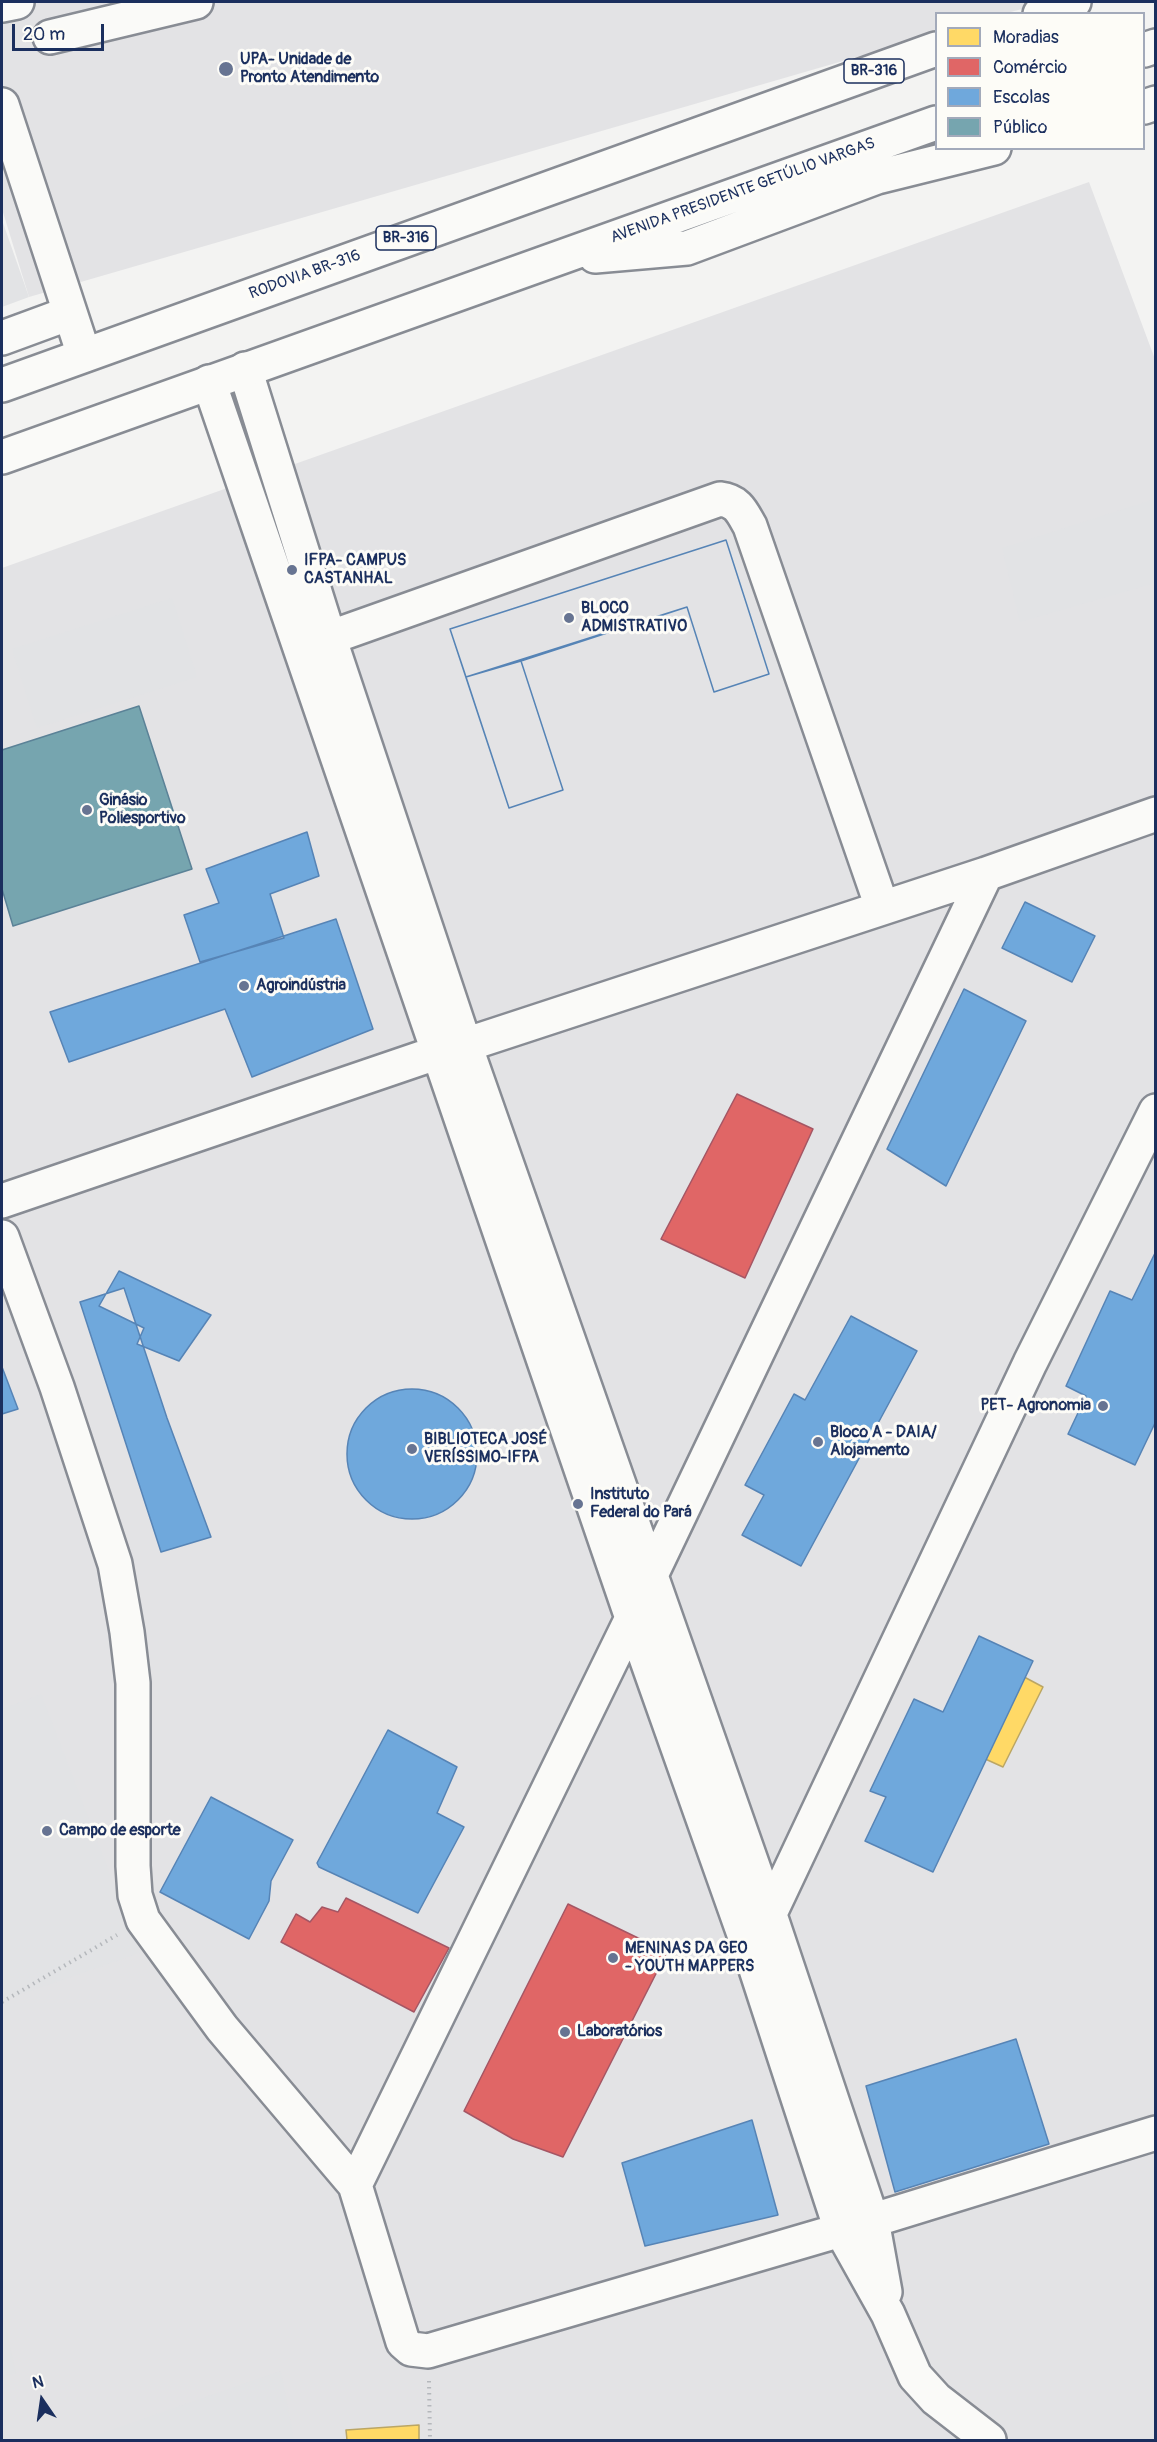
<!DOCTYPE html>
<html>
<head>
<meta charset="utf-8">
<style>
	body { margin:0 }
	#map { position:relative; width:1157px; height:2442px; overflow:hidden; background:#f3f3f2; font-family:Pangolin,sans-serif }
	canvas { display:block }
	.frame { position:absolute; inset:0; border:3px solid #1b2f5e; pointer-events:none }
	.legend { position:absolute; left:935px; top:12px; width:210px; height:138px; box-sizing:border-box; background:#fdfcf7; border:2px solid #a3aaba; margin:0; padding:8px 10px; list-style:none; font-size:18px; color:#1b2f5e }
	.legend li { display:flex; align-items:center; gap:12px; height:30px }
	.legend b { width:30px; border:2px solid #a3aaba }
	.north { position:absolute; left:12px; top:2370px; width:60px; height:60px; -webkit-text-stroke:4px #fdfcf7; paint-order:stroke; rotate:347deg; font-size:16px; font-weight:700; line-height:24px; text-align:center; color:#1b2f5e }
	.north::after { content:''; display:block; margin:auto; width:21px; height:27px; background:#1b2f5e; clip-path:polygon(50% 0,100% 100%,50% 72%,0 100%) }
	.scale { position:absolute; left:12px; top:24px; width:92px; height:27px; box-sizing:border-box; border:3px solid #1b2f5e; border-top:0; padding-left:8px; font-size:18px; line-height:21px; white-space:nowrap; color:#1b2f5e; -webkit-text-stroke:4px #fdfcf7; paint-order:stroke }
</style>
</head>
<body>
<div id="map">
<canvas width="1157" height="2442"></canvas>
<div class="frame"></div>
<ul class="legend">
<li><b style="height:16px;background:#ffd966"></b>Moradias</li>
<li><b style="height:16px;background:#e06666"></b>Comércio</li>
<li><b style="height:16px;background:#6fa8dc"></b>Escolas</li>
<li><b style="height:16px;background:#76a5af"></b>Público</li>
</ul>
<div class="north">N</div>
<div class="scale">20 m</div>
</div>
<script>
const context = document.querySelector('canvas').getContext('2d');
context.lineJoin = 'round';
function paint(path, color) { context.fillStyle = color; context.fill(path, 'evenodd'); }
function stroke(path, color, width, dash) { context.strokeStyle = color; context.lineWidth = width; context.lineCap = dash ? 'butt' : 'round'; context.setLineDash(dash || []); context.stroke(path); }
function write(font, color, halo, rows, align = 'center') {
  context.font = font + ' Pangolin,sans-serif'; context.lineWidth = 6; context.setLineDash([]); context.textBaseline = 'middle'; context.strokeStyle = halo; context.fillStyle = color; for (const [text, x, y, turn = 0] of rows) {
    context.save(); context.translate(x, y); context.rotate((+turn || 0) * Math.PI / 180); context.textAlign = isNaN(turn) ? turn : align; if (halo) context.strokeText(text, 0, 0); context.fillText(text, 0, 0); context.restore();
  }
}
paint(new Path2D(`
	M2,2H1048L1007,13L936,14V34L29,297L2,209Z
	M1089,182L1156,362L1155,2440H2V568Z`), '#e3e3e5');
paint(new Path2D(`
	M2,220L29,297L2,307Z
	M1155,499V583L1020,622L1002,548Z
	M172,598L197,677L37,728L12,649Z
	M41,1694L140,1953L2,2001V1709Z
	M2,2311L16,2374L2,2376Z
	M281,2371L294,2440H81Z`), '#e2e3e5');
const homes = new Path2D(`
	M331,922L348,966L299,980L282,939Z
	M282,939L292,965L252,979L240,952Z
	M233,961L248,1001L73,1053L58,1014Z
	M292,965L303,991L262,1006L252,979Z
	M348,966L361,1004L314,1020L299,980Z
	M303,991L314,1020L273,1035L262,1006Z
	M981,1654L1043,1687L1003,1767L941,1739Z
	M419,2425V2440H347L346,2430Z`);
paint(homes, '#ffd966');
stroke(homes, '#bba664', 1.5);
const shops = new Path2D(`
	M737,1094L813,1129L745,1278L661,1239Z
	M346,1898L449,1948L414,2012L281,1942L296,1914L310,1922L322,1907L338,1912Z
	M568,1904L667,1952L563,2157L513,2139L464,2111Z`);
paint(shops, '#e06666');
stroke(shops, '#a55664', 1.5);
const schools = new Path2D(`
	M726,540L769,674L714,692L687,607L521,661L563,790L509,808L450,629Z
	M726,540L769,674L714,692L687,607L466,677L450,629Z
	M521,661L563,790L509,808L466,677Z
	M307,832L319,876L270,894L284,938L200,962L184,915L219,903L206,869Z
	M1025,902L1095,936L1072,982L1002,948Z
	M336,919L373,1029L252,1077L225,1009L69,1062L50,1012Z
	M964,989L1026,1021L946,1186L887,1149Z
	M1156,1251V1421L1135,1465L1068,1434L1086,1396L1066,1386L1110,1291L1132,1300Z
	M119,1271L211,1315L179,1361L137,1344L144,1328L99,1306Z
	M124,1288L167,1418L211,1537L161,1552L80,1302Z
	M851,1316L917,1351L801,1566L742,1535L764,1495L745,1485L794,1394L805,1400Z
	M2,1367L18,1409L2,1414Z
	M347 1454a65 65 0 1 1 130 0a65 65 0 1 1-130 0Z
	M979,1636L1033,1661L933,1872L865,1841L886,1797L870,1791L914,1699L943,1712Z
	M388,1730L457,1767L437,1813L464,1827L418,1913L319,1867L317,1863Z
	M211,1797L293,1840L271,1881L269,1901L249,1939L160,1892Z
	M1016,2039L1049,2144L895,2192L866,2086Z
	M752,2120L778,2215L645,2246L622,2163Z`);
paint(schools, '#6fa8dc');
stroke(schools, '#5684b6', 1.5);
const public = new Path2D(`
	M139,706L192,869L13,926L2,889V750Z`);
paint(public, '#76a5af');
stroke(public, '#5b8297', 1.5);
const minor = new Path2D(`
	M2,5L17,2
	M50,37L196,2
	M2,105L84,355
	M2,338L70,313
	M245,369L329,637L465,1045L770,1915L872,2220L885,2292
	M209,382L632,1618L751,1954L841,2230L888,2314L915,2376L936,2399L989,2440
	M309,645L720,499C738,501 742,512 750,526L882,907
	M2,1201L439,1052L465,1045L986,874L1156,814
	M2,1237L57,1387L115,1564L127,1632L133,1683V1866L135,1895L143,1920L222,2028L355,2185L403,2342L411,2349L428,2351L841,2230L1156,2133
	M764,1926L1030,1363L1156,1111
	M355,2185L632,1618L651,1575L986,874`);
const highway = new Path2D(`
	M1040,14L1074,2
	M1144,50L1156,46
	M1144,107L1156,103
	M595,256L687,248L877,177L994,148
	M2,385L936,49
	M2,457L936,123`);
stroke(minor, '#888c94', 38);
stroke(highway, '#888c94', 38);
stroke(new Path2D(`
	M2,2002L117,1935
	M429,2381L430,2440`), '#b5b8bc', 4, [1.5, 4.5]);
stroke(minor, '#fafaf8', 33);
stroke(highway, '#fafaf8', 33);
for (const [x, y, r, color] of [
	[226,69,8,"#677492"],
	[292,570,6,"#677492"],
	[569,618,6,"#677492"],
	[87,810,6,"#677492"],
	[244,986,6,"#677492"],
	[1103,1406,6,"#677492"],
	[818,1442,6,"#677492"],
	[412,1449,6,"#677492"],
	[578,1504,6,"#677492"],
	[47,1831,6,"#677492"],
	[613,1958,6,"#677492"],
	[565,2032,6,"#677492"]
]) { const dot = new Path2D(); dot.arc(x, y, r, 0, 2 * Math.PI); context.fillStyle = color; context.fill(dot); stroke(dot, '#fdfcf7', 2); }
for (const [x, y, w] of [
	[874,71,60],
	[406,238,60]
]) { const box = new Path2D(); box.roundRect(x - w / 2, y - 12, w, 24, 4.5); context.fillStyle = '#fdfcf7'; context.fill(box); stroke(box, '#1b2f5e', 1.5); }
write('bold 15px', '#1b2f5e', null, [
	["BR-316",874,71],
	["BR-316",406,238]
]);
write('bold 16px', '#1b2f5e', '#fdfcf7', [
	["UPA- Unidade de",240,60],
	["Pronto Atendimento",240,78],
	["IFPA- CAMPUS",304,561],
	["CASTANHAL",304,579],
	["BLOCO",581,609],
	["ADMISTRATIVO",581,627],
	["Ginásio",99,801],
	["Poliesportivo",99,819],
	["Agroindústria",256,986],
	["PET- Agronomia",1091,1406,"right"],
	["Bloco A - DAIA/",830,1433],
	["Alojamento",830,1451],
	["BIBLIOTECA JOSÉ",424,1440],
	["VERÍSSIMO-IFPA",424,1458],
	["Instituto",590,1495],
	["Federal do Pará",590,1513],
	["Campo de esporte",59,1831],
	["MENINAS DA GEO",625,1949],
	["- YOUTH MAPPERS",625,1967],
	["Laboratórios",577,2032]
], 'left');
write('16px', '#1b2f5e', '#fdfcf7', [
	["AVENIDA PRESIDENTE GETÚLIO VARGAS",743,191,-20],
	["RODOVIA BR-316",305,275,-20]
]);
</script>
</body>
</html>
